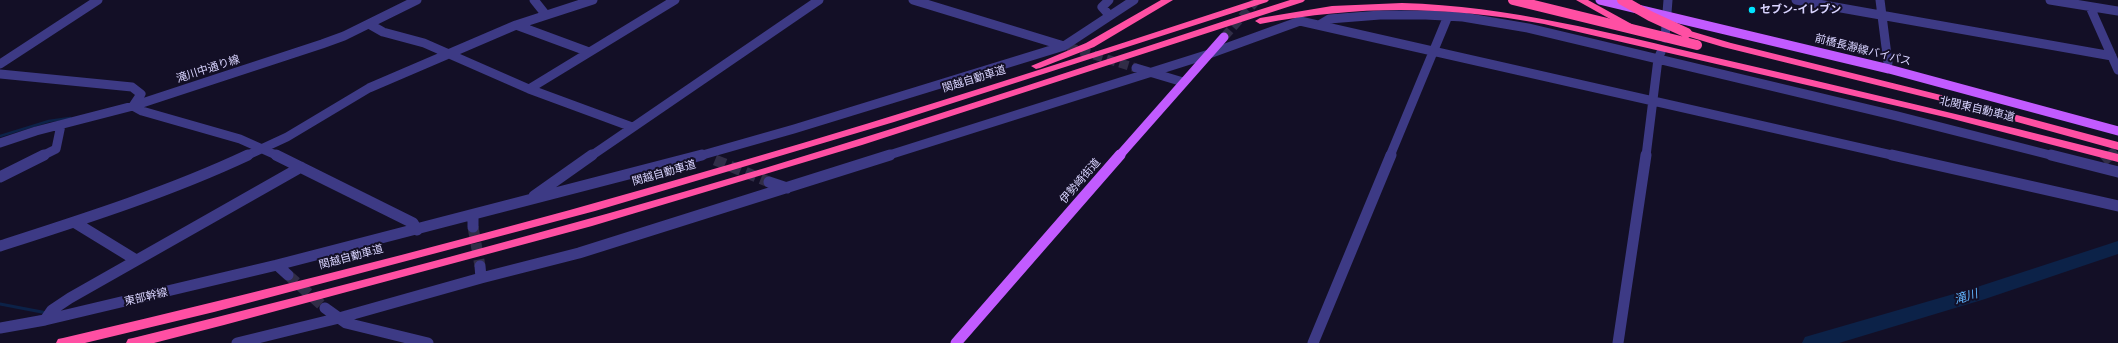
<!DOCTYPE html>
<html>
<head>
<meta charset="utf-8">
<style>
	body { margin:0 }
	canvas { display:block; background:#130f26 }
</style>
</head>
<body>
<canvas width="2118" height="343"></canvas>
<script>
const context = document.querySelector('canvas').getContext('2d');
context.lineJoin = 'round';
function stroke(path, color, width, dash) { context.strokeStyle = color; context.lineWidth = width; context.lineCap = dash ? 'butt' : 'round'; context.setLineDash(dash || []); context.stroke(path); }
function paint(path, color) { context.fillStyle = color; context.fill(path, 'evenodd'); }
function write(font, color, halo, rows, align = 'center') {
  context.font = font + ' "Public Sans","Noto Sans JP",sans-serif'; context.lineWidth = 4; context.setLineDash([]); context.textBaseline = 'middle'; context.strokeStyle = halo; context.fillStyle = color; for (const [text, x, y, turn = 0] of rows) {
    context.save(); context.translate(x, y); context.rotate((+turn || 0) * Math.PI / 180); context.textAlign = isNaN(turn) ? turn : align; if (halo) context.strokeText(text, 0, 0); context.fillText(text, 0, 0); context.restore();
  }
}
stroke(new Path2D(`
	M0,136L49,121L70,118`), '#0c2248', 2.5);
stroke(new Path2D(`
	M0,304L47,313`), '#0c2248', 3);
paint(new Path2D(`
	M2118,241V254L1985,299L1839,343H1802L1805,337L1971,289Z`), '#0c2248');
stroke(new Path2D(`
	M1068,47L1136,68
	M2109,156L2118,148`), '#312d47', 9, [9, 4.5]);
stroke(new Path2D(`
	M715,160L769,182
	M2103,161L2110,155
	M473,227L480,266
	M288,275L325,308`), '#312d47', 11, [11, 5.5]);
stroke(new Path2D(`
	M1224,37L1257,0`), '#312d47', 9, [9, 4.5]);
stroke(new Path2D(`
	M534,0L546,15
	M913,0L1064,46
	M1109,0L1102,7L1110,16
	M1796,0L2112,56
	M1880,0L1888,63
	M2050,0L2118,11
	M2090,7L2118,70
	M369,24L383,32L424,43L529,89L632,127
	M516,25L589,52
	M1319,25L1329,19L1380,15H1426L1463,17L1528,28L1897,116L2054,156
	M1665,38L1668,0
	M0,64L98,0
	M1136,68L1183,82
	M0,74L132,87L141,94L133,106L142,111L240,139L278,156
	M529,89L675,0
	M0,143L36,131L133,106L322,44L344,36L417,0
	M42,156L56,149L61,125
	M246,156L287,137L369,88L516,25L593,0
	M591,156L819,0
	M699,156L794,129L1064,46L1134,0
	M886,156L1209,54L1300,21L1896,156
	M1390,156L1448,16
	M1646,156L1658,59L1661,52`), '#3d3a85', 9);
stroke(new Path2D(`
	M276,155L413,223L417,230
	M1892,155L2118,206
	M2051,155L2118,172
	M0,177L44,155
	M769,182L787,188
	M534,196L592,155
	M473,215V227
	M74,222L136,260
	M0,246C84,219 169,192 248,155
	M277,265L288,275
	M480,266L481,278
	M325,308L346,323L428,343
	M45,320L52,310L70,298L301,167
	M0,328L45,320L277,265L702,155
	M237,343L339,318L481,278L579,253L890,155
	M1313,343L1391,155
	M1618,343L1646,155`), '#3d3a85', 11);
stroke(new Path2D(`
	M1600,0L1889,69L2118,131
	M1119,156L1224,37`), '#c25bff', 9);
stroke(new Path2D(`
	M956,343L1120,155`), '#c25bff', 11);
paint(new Path2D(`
	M1161,0H1173L1094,47L1040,68L1036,69L1031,66L1086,43Z
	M1254,0H1269L1267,2L894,122L595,211L214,312L85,343H56L58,339L63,338C289,285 514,228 738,162C911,112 1083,56 1254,0Z
	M1290,0H1305L1303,2L862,145L592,226L224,325L154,343H126L128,339L133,338C345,286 556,230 765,168C941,115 1115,56 1290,0Z
	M1576,0H1588L1637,27L1632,30L1628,29Z
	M1402,3C1509,6 1609,33 1713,57C1849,88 1983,120 2118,154V162L1949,118L1544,24C1442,6 1362,5 1260,24L1255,21L1260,18L1332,6Z
	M1687,30L1731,43L1953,98L2118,142V150L1945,102L1723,47L1683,35L1682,33L1683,31Z`), '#ff4fa3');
stroke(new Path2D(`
	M1513,0L1697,45
	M1622,0L1650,16L1687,33`), '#ff4fa3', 10);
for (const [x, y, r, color] of [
	[1752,10,4,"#00e5ff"]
]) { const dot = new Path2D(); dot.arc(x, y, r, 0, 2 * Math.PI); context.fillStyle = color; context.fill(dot); stroke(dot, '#130f26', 1.5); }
write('bold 11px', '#d9d4ff', '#130f26', [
	["セブン-イレブン",1760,10]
], 'left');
write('11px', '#d9d4ff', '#130f26', [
	["前橋長瀞線バイパス",1863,50,14],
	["滝川中通り線",208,69,-18],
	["関越自動車道",974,79,-17],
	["北関東自動車道",1977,109,13],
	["関越自動車道",664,173,-16],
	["伊勢崎街道",1080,181,-49],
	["関越自動車道",351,257,-15],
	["東部幹線",146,297,-13]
]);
write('italic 12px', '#62b6ff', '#130f26', [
	["滝川",1966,297,-17]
]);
</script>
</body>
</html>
